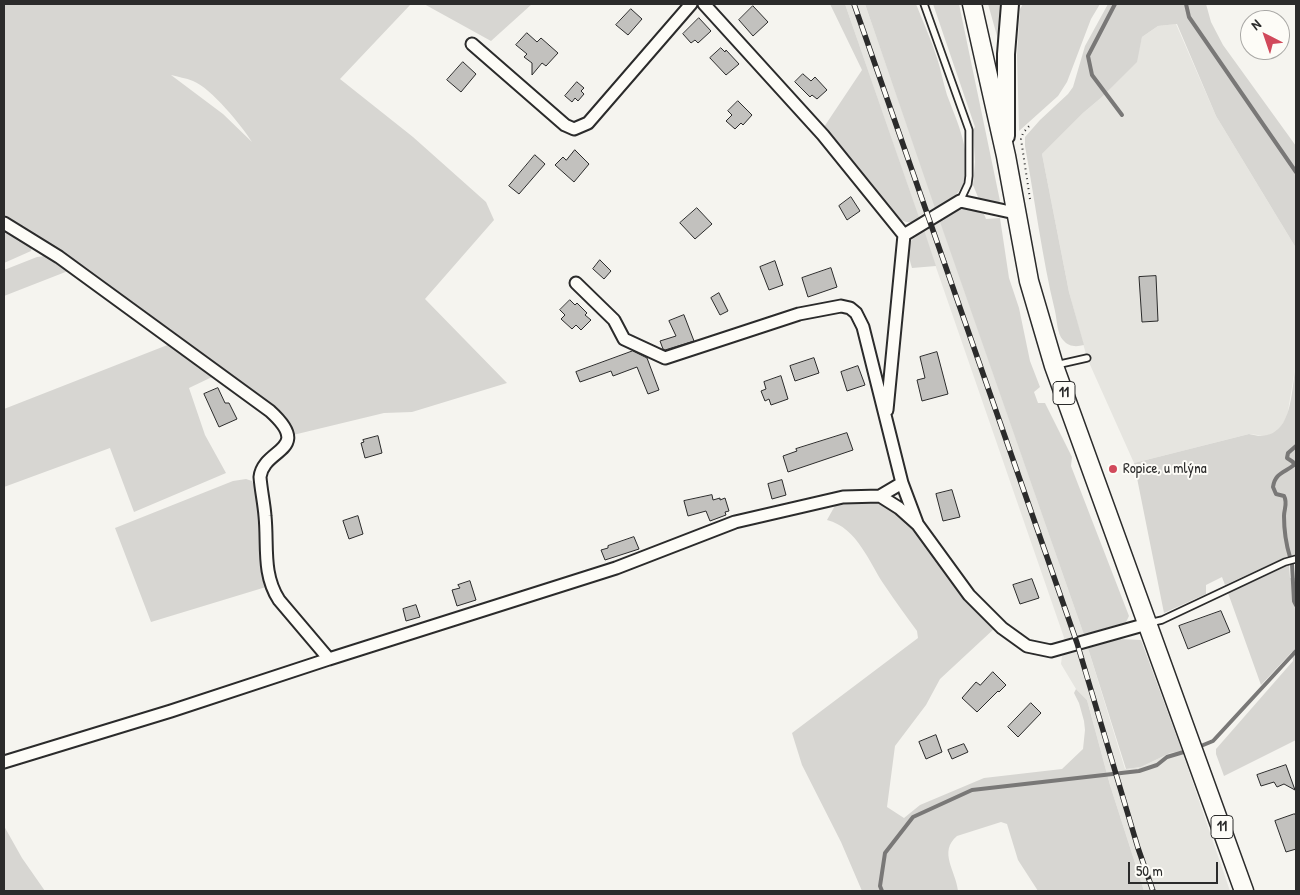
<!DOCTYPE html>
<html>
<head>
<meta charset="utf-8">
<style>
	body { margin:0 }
	#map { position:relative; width:1300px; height:895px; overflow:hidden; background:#f5f4ef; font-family:"Patrick Hand",sans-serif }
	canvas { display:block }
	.frame { position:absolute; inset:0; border:5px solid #2b2b2b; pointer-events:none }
	.north { position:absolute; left:1240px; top:10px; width:50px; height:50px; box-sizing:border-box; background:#fdfcf7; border:1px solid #a9a8a5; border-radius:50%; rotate:319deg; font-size:14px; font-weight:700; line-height:20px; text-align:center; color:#2b2b2b }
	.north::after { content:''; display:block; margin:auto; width:18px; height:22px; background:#d1495b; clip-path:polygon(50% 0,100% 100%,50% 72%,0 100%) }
	.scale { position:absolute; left:1128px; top:862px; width:90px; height:22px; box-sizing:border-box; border:2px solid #2b2b2b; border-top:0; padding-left:6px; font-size:15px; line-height:18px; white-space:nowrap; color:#2b2b2b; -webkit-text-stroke:4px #fdfcf7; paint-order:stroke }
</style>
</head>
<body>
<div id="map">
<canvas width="1300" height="895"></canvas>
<div class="frame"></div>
<div class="north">N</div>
<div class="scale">50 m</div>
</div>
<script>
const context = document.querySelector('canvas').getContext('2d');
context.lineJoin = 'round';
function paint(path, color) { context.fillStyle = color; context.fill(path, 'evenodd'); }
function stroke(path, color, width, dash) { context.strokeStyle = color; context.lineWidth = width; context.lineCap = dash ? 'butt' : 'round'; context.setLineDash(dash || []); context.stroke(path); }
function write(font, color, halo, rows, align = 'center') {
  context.font = font + ' "Patrick Hand",sans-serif'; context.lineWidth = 4; context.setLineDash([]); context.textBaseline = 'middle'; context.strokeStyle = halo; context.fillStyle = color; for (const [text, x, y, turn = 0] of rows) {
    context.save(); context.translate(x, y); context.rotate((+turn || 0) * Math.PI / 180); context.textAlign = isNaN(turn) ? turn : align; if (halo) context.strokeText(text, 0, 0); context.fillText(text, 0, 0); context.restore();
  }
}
paint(new Path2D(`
	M845,4H865L866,7L1084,635L1125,769L1141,767L1170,753L1182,751L1230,891H1144L1110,785L1087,700L1076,689L1061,664L1062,656L1069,652Z
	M1176,24L1216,116L1296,248V363L1287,417L1277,432L1266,436L1249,434L1134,463L1087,358L1069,292L1042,154L1083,113L1102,97L1136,62L1142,37L1158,26Z`), '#e6e5e0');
paint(new Path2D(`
	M4,4H411L340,79L413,137L486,202L494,220L425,299L507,383L412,412L384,413L293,435L275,409L261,397L87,268L4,214ZM171,75C178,77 186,78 193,81C211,88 242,126 252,142L223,114Z
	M424,4H532L491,41Z
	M830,4H845L920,220C903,226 898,219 888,206C885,204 881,200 880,197C875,188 870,178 860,174L824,127L862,70Z
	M865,4H916C923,22 931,39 937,58C941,70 943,82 947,95C957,122 973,154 963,184C958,196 946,203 936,211Z
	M933,4H959L1000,201L998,205L980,202L973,185L975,162L973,130L975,127Z
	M988,4H1002L999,43Z
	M1023,4H1100L1091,19L1067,82L1058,96L1019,131L1017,55L1020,9Z
	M1108,4H1206L1211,22L1223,45L1296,146V248L1216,116L1177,24L1158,26L1142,37L1137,62L1102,97L1083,113L1042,154L1069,292L1084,345C1076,347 1069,347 1063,340C1057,334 1057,320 1055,311C1042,257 1035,201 1025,146V137L1040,120L1068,94L1073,87L1085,46Z
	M961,208H967L984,214L986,219L1000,218L1009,278L1019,308L1030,361L1040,387L1034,392L1038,403H1045L1072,457L1071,466L1129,616L1126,622L1084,635L939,219L953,210Z
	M4,227L32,247L31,251L4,263Z
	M924,230L936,266L912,268C907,250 905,241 924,230Z
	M45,256L68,271L4,296V270L37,257Z
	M170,344L212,377L189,388L205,435L226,473L134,512L110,448L4,487V409Z
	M1296,363V555L1286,557L1225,585L1222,577L1206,585V594L1164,613L1134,463L1249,434C1293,446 1291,393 1296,363Z
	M246,479L252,481C267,511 260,554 266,587L151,622L115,528L233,481Z
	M874,500L884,503L893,508L916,530L995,628L940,679L926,705L895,746L887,807L904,818L920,805L984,778L1062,769L1083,749L1085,730L1084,721L1079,703L1074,693L1076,689L1087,700L1110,785L1144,891H1038L1018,860L1007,824L1001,822L957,836C938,852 956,871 958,891H862L841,842L802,765L792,733L918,638L917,631C906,616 895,601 885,586C869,563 858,528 827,520L837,502Z
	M1289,565L1290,578H1296V740L1224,776L1216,754V749L1293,661L1292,652L1261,685L1228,593Z
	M1120,639L1141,640L1182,751L1170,753L1141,767L1126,769L1087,645L1098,642Z
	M4,826L22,858L45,891H4Z`), '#d7d6d2');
stroke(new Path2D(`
	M1115,4L1088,56L1092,75L1122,115
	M1186,4L1189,17L1296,172
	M1290,557C1286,544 1284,530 1284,516C1284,509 1288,503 1284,496L1276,494L1273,487C1275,473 1284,473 1294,465L1293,462L1287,458L1288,453L1296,446
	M1292,564L1294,601L1296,605
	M1196,748L1213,741L1296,651
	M882,891L880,886L885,853L913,817L972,790L1139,771L1157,765L1167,757L1187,751`), '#797877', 4);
const building = new Path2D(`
	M753,6L768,22L753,36L739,20Z
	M631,9L642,19L628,35L616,25Z
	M699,18L711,31L698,43L695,40L691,43L683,34Z
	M527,33L537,42L541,38L558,53L546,66L542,63L532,75V63L524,57L527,54L516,45Z
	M721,48L725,52L726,50L739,64L726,75L710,58Z
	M463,62L476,74L461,92L447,80Z
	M803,74L811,81L815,77L827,90L817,99L812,95L810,97L795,82Z
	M577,82L584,88L581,91L584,94L578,101L575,98L572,102L565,96Z
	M738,101L752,115L743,125L741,123L735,129L726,121L732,115L728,111Z
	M575,150L589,164L574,182L555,165L563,157L566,160Z
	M535,155L545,164L519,194L509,186Z
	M851,197L860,211L847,220L839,206Z
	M697,208L712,224L695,239L680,223Z
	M600,260L611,271L604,279L593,269Z
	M775,261L783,285L769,290L760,267Z
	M831,268L837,287L808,297L802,278Z
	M1156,276L1158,321L1142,322L1139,277Z
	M719,293L728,311L720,315L711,298Z
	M570,300L575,305L577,303L587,313L585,315L591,320L581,330L576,325L572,329L561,319L565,315L560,310Z
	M684,315L694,341L665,350L663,349L660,341L676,336L669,321Z
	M633,351L647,358L659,390L648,394L637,367L613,376L611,371L580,382L576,372Z
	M937,352L948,394L922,401L917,380L925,378L920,357Z
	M814,358L819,373L795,381L790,366Z
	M858,366L865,385L847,391L841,372Z
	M781,376L788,399L771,405L769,399L765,401L761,391L766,389L764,382Z
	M218,388L225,403H229L237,419L219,427L204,394Z
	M847,433L853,450L788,472L783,456L797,451L796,449Z
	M378,436L382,453L365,458L361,443L364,442L363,440Z
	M782,480L786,495L772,499L768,484Z
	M952,490L960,517L943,521L936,494Z
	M712,495L713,500L720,498V500L725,498L729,511L725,512L726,515L710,521L706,511L688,516L684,501Z
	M358,516L363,534L349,539L343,521Z
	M634,537L639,549L605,560L601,550L608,548V546Z
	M1032,579L1039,598L1020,604L1013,585Z
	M470,581L476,600L457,606L452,590L460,588L458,585Z
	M416,605L420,617L406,621L403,609Z
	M1221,611L1230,632L1188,649L1179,626Z
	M993,672L1006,685L999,692L998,691L977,712L962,698L976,682L980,685Z
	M1031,703L1041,713L1018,737L1008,727Z
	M936,735L942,752L926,759L919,742Z
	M964,744L968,752L952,759L948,750Z
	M1286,765L1295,790L1284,784L1277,787L1274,782L1261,786L1257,775Z
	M1294,814H1296V849L1286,852L1275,821Z`);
paint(building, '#c2c1be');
stroke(building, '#2b2b2b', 1);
const lane = new Path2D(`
	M924,4L969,130V176L968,184L960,201
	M1056,365L1087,358
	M1149,623L1162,620L1285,562L1296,559`);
const street = new Path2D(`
	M704,4L823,135L904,235L887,410
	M472,44L565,125L574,129L588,123L691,4
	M4,223L59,257L270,411C314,451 263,448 260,477C261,490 264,503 265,516C268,545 262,574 279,600L329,659L616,568L735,522L843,497L880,496L899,508L918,525L969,595L1002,628L1027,646L1051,651L1147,624
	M904,235L960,201L1015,213
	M576,283L614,320L624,339L665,358L799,314L841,306L850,308L856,313L863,327L902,483
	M880,496L902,483L917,523
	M4,762L171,711L329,659`);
const secondary = new Path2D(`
	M1006,136V54L1010,4`);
const primary = new Path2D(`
	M972,4L1006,156L1029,281L1054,366L1244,891`);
stroke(lane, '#2b2b2b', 9);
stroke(street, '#2b2b2b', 15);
stroke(secondary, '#2b2b2b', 20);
stroke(primary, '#2b2b2b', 21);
stroke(new Path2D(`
	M1030,199L1021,139L1023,133L1030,125`), '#2b2b2b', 2, [1, 4]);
stroke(lane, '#fdfcf7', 5.5);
stroke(street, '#fdfcf7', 11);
stroke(secondary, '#fdfcf7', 16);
stroke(primary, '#fdfcf7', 18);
const rail = new Path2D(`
	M854,4L1077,643L1138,848L1153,891`);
stroke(rail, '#2b2b2b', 5.5);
stroke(rail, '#fdfcf7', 4, [11]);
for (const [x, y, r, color] of [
	[1113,469,5,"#d1495b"]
]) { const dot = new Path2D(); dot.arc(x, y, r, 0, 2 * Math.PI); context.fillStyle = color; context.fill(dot); stroke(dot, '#fdfcf7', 2); }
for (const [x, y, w] of [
	[1064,393,22],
	[1222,827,22]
]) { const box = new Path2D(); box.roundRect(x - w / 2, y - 11.5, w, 23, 4); context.fillStyle = '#fdfcf7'; context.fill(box); stroke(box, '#2b2b2b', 1); }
write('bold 14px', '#2b2b2b', null, [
	["11",1064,393],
	["11",1222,827]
]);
write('15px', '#2b2b2b', '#fdfcf7', [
	["Ropice, u mlýna",1123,469]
], 'left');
</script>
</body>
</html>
